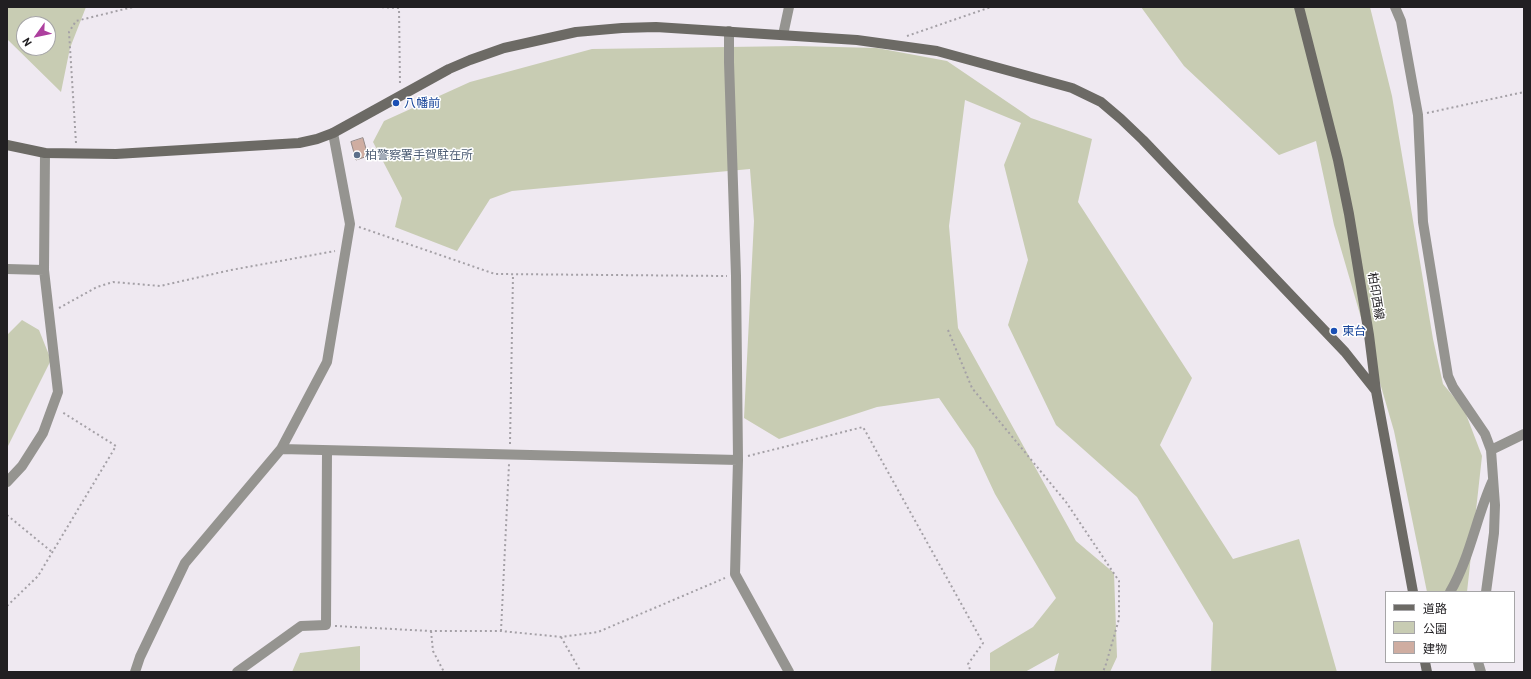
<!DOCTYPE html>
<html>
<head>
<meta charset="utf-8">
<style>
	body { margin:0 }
	#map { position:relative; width:1531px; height:679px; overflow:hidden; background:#efe9f1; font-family:Barlow,"Noto Sans JP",sans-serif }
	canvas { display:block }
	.frame { position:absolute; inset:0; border:8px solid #211f22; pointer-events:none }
	.legend { position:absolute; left:1385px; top:591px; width:130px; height:72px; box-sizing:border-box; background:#fff; border:1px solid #a6a5a7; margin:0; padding:5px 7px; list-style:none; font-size:12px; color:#211f22 }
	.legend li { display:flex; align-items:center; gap:8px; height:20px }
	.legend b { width:20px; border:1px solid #a6a5a7 }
	.north { position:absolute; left:16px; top:16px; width:40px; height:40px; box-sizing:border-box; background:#fff; border:1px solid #a6a5a7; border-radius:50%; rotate:237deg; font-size:11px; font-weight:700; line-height:16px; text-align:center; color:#211f22 }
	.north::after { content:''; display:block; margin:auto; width:14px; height:18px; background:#ad3f9e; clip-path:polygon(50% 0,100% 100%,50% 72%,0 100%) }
</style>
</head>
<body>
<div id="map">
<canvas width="1531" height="679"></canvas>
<div class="frame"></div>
<ul class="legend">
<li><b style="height:5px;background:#6c6a65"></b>道路</li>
<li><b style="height:11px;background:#c8ccb3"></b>公園</li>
<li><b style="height:11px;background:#cfada1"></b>建物</li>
</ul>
<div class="north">N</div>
</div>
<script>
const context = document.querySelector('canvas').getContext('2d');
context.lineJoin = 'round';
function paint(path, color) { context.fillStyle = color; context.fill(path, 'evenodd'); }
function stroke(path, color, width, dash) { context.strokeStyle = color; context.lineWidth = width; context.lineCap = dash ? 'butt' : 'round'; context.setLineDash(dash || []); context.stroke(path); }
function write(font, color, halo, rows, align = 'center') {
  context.font = font + ' Barlow,"Noto Sans JP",sans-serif'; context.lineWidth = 3; context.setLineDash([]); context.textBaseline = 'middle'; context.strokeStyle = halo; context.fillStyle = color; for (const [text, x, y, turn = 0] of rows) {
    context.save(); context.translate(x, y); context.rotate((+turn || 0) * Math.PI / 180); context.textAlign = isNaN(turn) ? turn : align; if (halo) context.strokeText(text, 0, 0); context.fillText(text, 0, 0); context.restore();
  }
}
paint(new Path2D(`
	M7,7H86L70,48L61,92L7,39ZM24,24H48V48H24Z
	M1141,7H1370L1392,96L1433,339L1443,384L1464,409L1482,456L1467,592H1427L1394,431L1334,225L1316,141L1279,155L1184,66Z
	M796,46L877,48L947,61L1031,118L1092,139L1078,202L1192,378L1160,445L1233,559L1299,539L1337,672H1211L1213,623L1137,497L1056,425L1008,325L1028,260L1004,165L1021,123L965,100L949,226L958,328L1076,541L1114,573L1117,657L1110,672H1054L1059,653L1025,672H990V653L1033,627L1056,598L995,494L974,449L939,398L877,407L779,439L744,418L754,221L750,169L512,191L490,199L457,251L395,227L402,198L373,142L384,121L470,82L592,49Z
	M22,320L39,330L51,360L7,448V335Z
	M360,646V672H292L300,653Z`), '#c8ccb3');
const building = new Path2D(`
	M363,138L368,156L356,160L351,142Z`);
paint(building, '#cfada1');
stroke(building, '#958b88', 1);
stroke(new Path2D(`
	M377,7L399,8L400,84
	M907,36L991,7
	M1427,113L1524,92
	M76,143L69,32L76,21L133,7
	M359,227L495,274L727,276
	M59,308L97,287L113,282L160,286L231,270L335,251
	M948,330L972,388L1066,502L1119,581V619L1106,664L1103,672
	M510,444L513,275
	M748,456L863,427L983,643L968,664L971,672
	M7,515L52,552
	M7,606L38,576L116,446L62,412
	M335,626L431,631H501L561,637L598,632L725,578
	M431,631L433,651L444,672
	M501,631L509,464
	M561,637L581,672`), '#a4a0a6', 2, [2, 3]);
stroke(new Path2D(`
	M1395,7L1401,21L1418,115L1423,222L1448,376L1453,387L1485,434L1491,450L1495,505L1494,533L1486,592
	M729,31V62L736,276L738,460L735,574L789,672
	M783,35L789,7
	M7,269L44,270
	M281,449L738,460
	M1491,450L1524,434
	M7,482L22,466L43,433L58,392L44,270L45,153
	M1450,592C1470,558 1476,518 1492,482
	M1478,662L1481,672
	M135,672L140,657L185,563L281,449L327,362L350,224L333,133
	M237,672L301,626L326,625L327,451`), '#959490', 10);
stroke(new Path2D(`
	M1299,7L1338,160L1349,214L1369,335L1376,391L1413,592
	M7,145L45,153L116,154L299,143L317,139L333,133L449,69L470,60L504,48L576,32L622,28L656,27L857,40L937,51L1072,88L1101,102L1121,119L1143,140L1345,352L1376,391
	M1425,662L1427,672`), '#6c6a65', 10);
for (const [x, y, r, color] of [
	[396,103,4,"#1a4fb4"],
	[357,155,4,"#5c6f8a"],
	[1334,331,4,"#1a4fb4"]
]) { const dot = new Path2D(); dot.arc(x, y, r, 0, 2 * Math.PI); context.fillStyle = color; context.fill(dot); stroke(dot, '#fff', 1.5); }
write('12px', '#164399', '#fff', [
	["八幡前",404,103],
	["東台",1342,331]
], 'left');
write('12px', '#4e5e75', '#fff', [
	["柏警察署手賀駐在所",365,155]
], 'left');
write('12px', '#211f22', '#fff', [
	["柏印西線",1376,296,81]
]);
</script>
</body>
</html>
